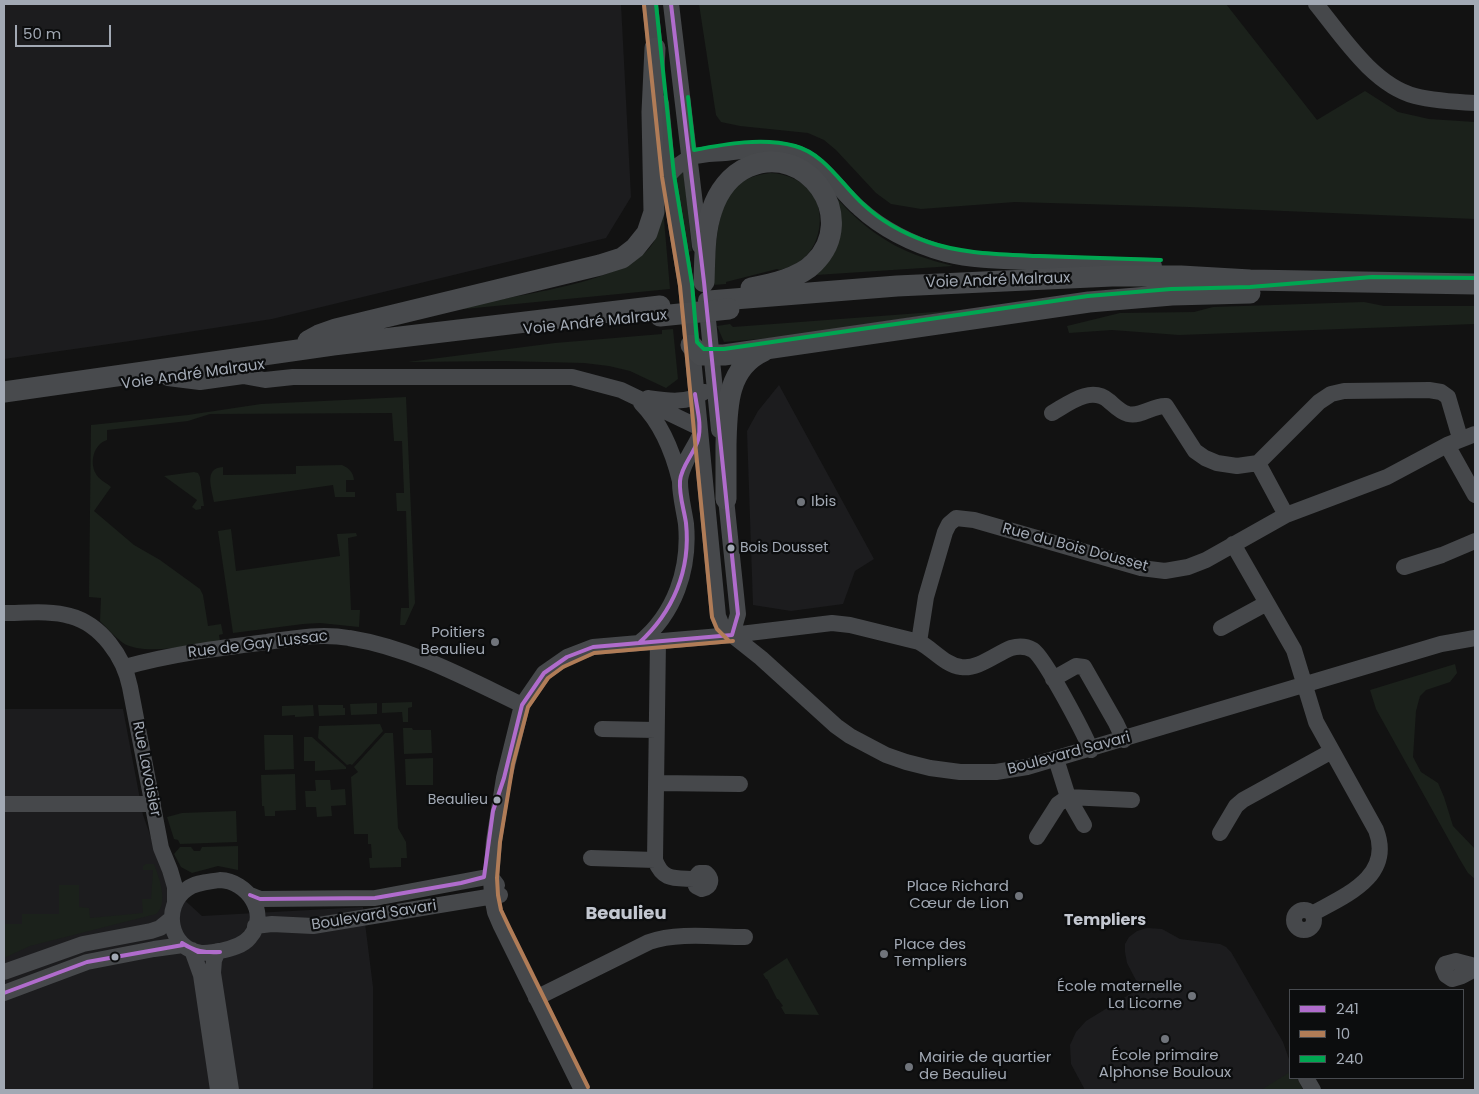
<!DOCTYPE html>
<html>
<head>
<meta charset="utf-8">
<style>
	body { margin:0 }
	#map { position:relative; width:1479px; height:1094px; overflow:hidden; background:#121212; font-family:Poppins,sans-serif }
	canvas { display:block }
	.frame { position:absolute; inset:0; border:5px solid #a2a9b4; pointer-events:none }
	.legend { position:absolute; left:1289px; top:989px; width:175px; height:90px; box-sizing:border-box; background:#0c0d0e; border:1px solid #484b50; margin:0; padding:6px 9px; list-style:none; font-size:15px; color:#a2a9b4 }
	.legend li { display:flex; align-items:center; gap:10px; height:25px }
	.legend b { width:25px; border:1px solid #484b50 }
	.scale { position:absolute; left:15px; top:25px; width:96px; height:22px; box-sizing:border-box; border:2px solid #a2a9b4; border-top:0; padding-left:6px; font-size:15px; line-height:18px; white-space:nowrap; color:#a2a9b4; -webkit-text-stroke:4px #0c0d0e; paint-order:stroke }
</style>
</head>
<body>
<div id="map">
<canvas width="1479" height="1094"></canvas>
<div class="frame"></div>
<ul class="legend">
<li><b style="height:6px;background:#b06ccc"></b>241</li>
<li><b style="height:6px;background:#b07c57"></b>10</li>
<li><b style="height:6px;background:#00a651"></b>240</li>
</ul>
<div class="scale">50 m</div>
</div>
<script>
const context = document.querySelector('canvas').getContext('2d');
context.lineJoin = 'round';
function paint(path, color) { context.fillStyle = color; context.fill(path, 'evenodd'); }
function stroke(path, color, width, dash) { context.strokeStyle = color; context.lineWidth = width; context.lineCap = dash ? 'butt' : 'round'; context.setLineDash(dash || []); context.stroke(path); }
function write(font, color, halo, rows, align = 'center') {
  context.font = font + ' Poppins,sans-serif'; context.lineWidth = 4.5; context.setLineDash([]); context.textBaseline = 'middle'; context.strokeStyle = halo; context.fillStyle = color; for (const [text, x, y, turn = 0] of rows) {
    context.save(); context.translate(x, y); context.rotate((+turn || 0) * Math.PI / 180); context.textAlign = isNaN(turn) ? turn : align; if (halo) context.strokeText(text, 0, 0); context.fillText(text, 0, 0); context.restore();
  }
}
paint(new Path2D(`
	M4,4H621L631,197L606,238L272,319L130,341L4,359Z
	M779,385L874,559L855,571L843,604L791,611L753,605L747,431L758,411Z
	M4,709H123L143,815L168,885L202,916L363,907L373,987V1088L368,1090H4Z
	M1147,928L1162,929L1180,939L1220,944L1226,947L1231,952L1283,1042L1290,1062V1078H1297L1303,1090H1085L1071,1064L1070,1045L1076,1032L1086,1021L1140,988L1127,963L1125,952V944L1129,937L1137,931Z`), '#1c1c1e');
paint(new Path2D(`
	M699,4H1226L1317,120L1365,91L1398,112L1429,119L1475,122V219L1189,207L1015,202L921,209L891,204L876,193L836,150L824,140L808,133L740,126L721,122L716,115Z
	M683,166L692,251L687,252L676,174Z
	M660,173L670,289L454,310C499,295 638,286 656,237C658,232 658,224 658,218C659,203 659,188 660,173Z
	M771,173C786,174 799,179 809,190C826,208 822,242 804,258C797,264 789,267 780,270L777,269L726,282V284L713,285C716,255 714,206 738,185C747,177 760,174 771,173Z
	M835,196C857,222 887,245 919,256C930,260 942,263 953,266L816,275C845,248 842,231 835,196Z
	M1364,302L1384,306H1475V324L1179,335L1112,330L1069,333L1067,326L1120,313L1194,312L1213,307Z
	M961,310L782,337L724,342L717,326L730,324L733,327Z
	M673,329L678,379L666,388L630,371L609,366L584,363L504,361L408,362L555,343L662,334V330Z
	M406,397L415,603L405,625H400L401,608H409L406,511H397L396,493H404L402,441H394L392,413L210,414L188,421L107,430V440C94,444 89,462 96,474C98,479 107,483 111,487L94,511L134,545L160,560L200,589L203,595L208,626L221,624L223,634L219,635L220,641C194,644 146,657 123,643C115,637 107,628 100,621L101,598L89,597L91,425L188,415L261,404Z
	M342,465C349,468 353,472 354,480H346V492H355V497H335L333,485L214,502C212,489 203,468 223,467V475L296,474V466Z
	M194,472L198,473L200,477L204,506H201V509L196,510L192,507L197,500L164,476Z
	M231,529L236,571L340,556L337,534L356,533L357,536L348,538L351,610H360L359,627L320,623L303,624L233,633L218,531Z
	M1455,664L1457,673L1450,682L1426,690L1420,696L1416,711L1413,757L1421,772L1438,783L1444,797L1453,826L1475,849V879L1468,873L1459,858L1376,709L1370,690Z
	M412,702V707L408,708V722H403L402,712L382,713V703Z
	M377,703V714L351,715L350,704Z
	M313,705L314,716L295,717V715L282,716V706Z
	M318,705H343V708H345V715L319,716Z
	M380,724L383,731L352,765L350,764L347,765L318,738L319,726Z
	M403,728H412L413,730H431L432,753L404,754Z
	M385,733H393L398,828L406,842L407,858H401V867L370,868L369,858H372L371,844H368V834H354L351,777L358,772L354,767Z
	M264,735H293L294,769L265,770Z
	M304,737H312L346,767V769L315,771V761H304Z
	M433,758V785H406L405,759Z
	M295,774L296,810L275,811V816H265L264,806H262L261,775Z
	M315,780H330L331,790L345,789L346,805L331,806L332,816L317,817L316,807H306L305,791H316Z
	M236,811L237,842L180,844L178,840L174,839L167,817L182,813Z
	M238,846V870L218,866L192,873L181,867L174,854L180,847H191L194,851H200L202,847Z
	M146,864H154C159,877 169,904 156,914L30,946L4,958V924H22V914H59V885H79V907L89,908L90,918L143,913L142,899H151L153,870H143V866Z
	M787,958L819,1015L785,1014L781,1007L783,1006L778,999H777L767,979H766L763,974Z
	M1290,1072V1078H1297L1303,1090H1261Z`), '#1b211b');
stroke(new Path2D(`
	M650,4L656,59
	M671,4L700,246
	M1316,4C1342,36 1373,85 1415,96C1435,101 1455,102 1475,103
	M661,103L668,176L686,285L718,616L722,626L732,635L761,658L836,726L850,736L886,755L906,762L930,768L960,772H996L1027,767L1441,644L1475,638
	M668,176C688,153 697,155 725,153C748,150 772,146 793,152C822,160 838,190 859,208C883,230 914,245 946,254C974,261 1003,261 1032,262C1073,264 1113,265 1154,266
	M706,300L719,430
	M168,378L200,382L243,376L265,380L293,377H572L621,390L698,427
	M648,398C668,401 687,404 704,392
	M641,403C662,424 673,452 680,481
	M1052,413C1068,404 1091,385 1109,401C1115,406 1120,412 1128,414C1142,417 1153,405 1166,406L1195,451L1205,458L1217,463L1237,466L1258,463L1319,402L1331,394L1344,391L1429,390L1441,392L1448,397L1460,438
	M1447,445L1475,495
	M1258,463L1286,515
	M725,489L738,614L732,635
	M1233,544L1294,650L1316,722L1376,830C1394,877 1344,896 1312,914
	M1404,567L1442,555L1475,541
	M4,613C24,613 51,610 70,616C101,624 124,657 130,687L161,848L170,870L175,887V903
	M1221,628L1267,603
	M919,642C933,649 945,665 961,667C977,670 996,654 1011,648C1018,646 1026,646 1033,650C1045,658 1084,733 1091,750
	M639,643C675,614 690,569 686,524C684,510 680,496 680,482C680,467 693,450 699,437
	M125,667C171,654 219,648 267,642C294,638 322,633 349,638C411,648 466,678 522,705
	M1053,679L1076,666L1084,667L1116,723L1124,740
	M602,729L656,730
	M1056,759L1068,797L1084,825
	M656,783L740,784
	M4,804H153
	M1220,833L1236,806L1243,800L1332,751
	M1037,837L1058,804L1068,797L1132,800
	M591,858L655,860L658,641
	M655,860C663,881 674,878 694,879L696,886L702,889C711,887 713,879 706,873H699L694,879
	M220,880C247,881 270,913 250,937C243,946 230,949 220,951C213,952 207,953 201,953C169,949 162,906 187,889C196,882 209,882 220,880Z
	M250,895L260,899L375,898L487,877L494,881L497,885
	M1294 920a10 10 0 1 1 20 0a10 10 0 1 1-20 0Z
	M255,926L272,924L313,926L500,895
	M192,950L201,975L218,1090
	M218,951L214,960L213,973L231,1090
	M1475,966L1456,961L1445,964L1443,968L1446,975L1452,979L1462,976L1475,969
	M4,972L83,944L151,931L160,928L171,919
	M4,993L87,962L154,949L183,945
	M536,998L649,942C678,932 714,937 745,937
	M1306,1078L1313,1090
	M582,1090L501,926L495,912L492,896L491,878L494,841L504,778L522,705L544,673L567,657L593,647L732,635L832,623L850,625L919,642L926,597L945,532L949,524L956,518L974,520L1141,568L1165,571L1188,567L1206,560L1286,515L1387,477L1447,445L1475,434`), '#46484b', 16);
stroke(new Path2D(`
	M704,282C705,258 704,233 712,210C718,192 730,175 748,167C807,141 860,218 814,263C800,278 771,284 751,288
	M709,301L897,286L1112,276H1181L1250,280L1475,284
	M308,341L319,335L336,329L600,265L622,258L635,248L647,233L654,212L652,112L655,48
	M691,345L701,355H724L1089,302L1172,295L1250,293
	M4,392L333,345L660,306
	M726,499C726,481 726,463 726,445C727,409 726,368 764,351`), '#484a4d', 21);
stroke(new Path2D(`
	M660,316L729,309`), '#484a4d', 21);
stroke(new Path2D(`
	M639,643C673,612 691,570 686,523C684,509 679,496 680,481C681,466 694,454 698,440C702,425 697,409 695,394
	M250,895L260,899L375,898L461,883L484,877L493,811L504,778L522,705L544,673L567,657L593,647L732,635L738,614L704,282L671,4
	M182,943C194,951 205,953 220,952
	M182,943L198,952H220
	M4,993L87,962L183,945`), '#b06ccc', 4);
stroke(new Path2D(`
	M644,5L662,177L680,286L712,617L717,629L728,640
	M588,1087L510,929L501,910L498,895L497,878L500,842L513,764L528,707L548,678L563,667L594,653L733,641`), '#b07c57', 4);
stroke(new Path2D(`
	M656,4L674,175L692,284L697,342L704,349H724L1088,296L1171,289L1250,287L1372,277L1475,278
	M688,97L694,150C725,144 763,137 795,146C825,154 841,184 863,204C881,221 905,234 928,242C963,254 1000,254 1036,256C1078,257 1120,259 1161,260`), '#00a651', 4);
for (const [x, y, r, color] of [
	[801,502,5,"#70747b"],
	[731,548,4.5,"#a2a9b4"],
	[495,642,5,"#70747b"],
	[497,800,4.5,"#a2a9b4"],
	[1019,896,5,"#70747b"],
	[884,954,5,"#70747b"],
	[115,957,4.5,"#a2a9b4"],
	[1192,996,5,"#70747b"],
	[1165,1039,5,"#70747b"],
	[909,1067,5,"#70747b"]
]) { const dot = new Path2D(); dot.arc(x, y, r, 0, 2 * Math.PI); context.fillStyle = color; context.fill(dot); stroke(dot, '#0c0d0e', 2); }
write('14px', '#a2a9b4', '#0c0d0e', [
	["Bois Dousset",740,548],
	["Beaulieu",488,800,"right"]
], 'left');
write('15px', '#a2a9b4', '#0c0d0e', [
	["Voie André Malraux",998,281,-2],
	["Voie André Malraux",595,323,-6],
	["Voie André Malraux",193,375,-8],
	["Rue du Bois Dousset",1075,548,15],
	["Rue de Gay Lussac",258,645,-7],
	["Boulevard Savari",1069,754,-15],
	["Rue Lavoisier",146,769,79],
	["Boulevard Savari",374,916,-9]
]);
write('15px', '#a2a9b4', '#0c0d0e', [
	["Ibis",811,502],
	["Poitiers",485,633,"right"],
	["Beaulieu",485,650,"right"],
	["Place Richard",1009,887,"right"],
	["Cœur de Lion",1009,904,"right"],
	["Place des",894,945],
	["Templiers",894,962],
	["École maternelle",1182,987,"right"],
	["La Licorne",1182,1004,"right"],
	["École primaire",1165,1056,"center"],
	["Alphonse Bouloux",1165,1073,"center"],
	["Mairie de quartier",919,1058],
	["de Beaulieu",919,1075]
], 'left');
write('bold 16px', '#c3c7d0', '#0c0d0e', [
	["Templiers",1105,921]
]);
write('bold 18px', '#c3c7d0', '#0c0d0e', [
	["Beaulieu",626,914]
]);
</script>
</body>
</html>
